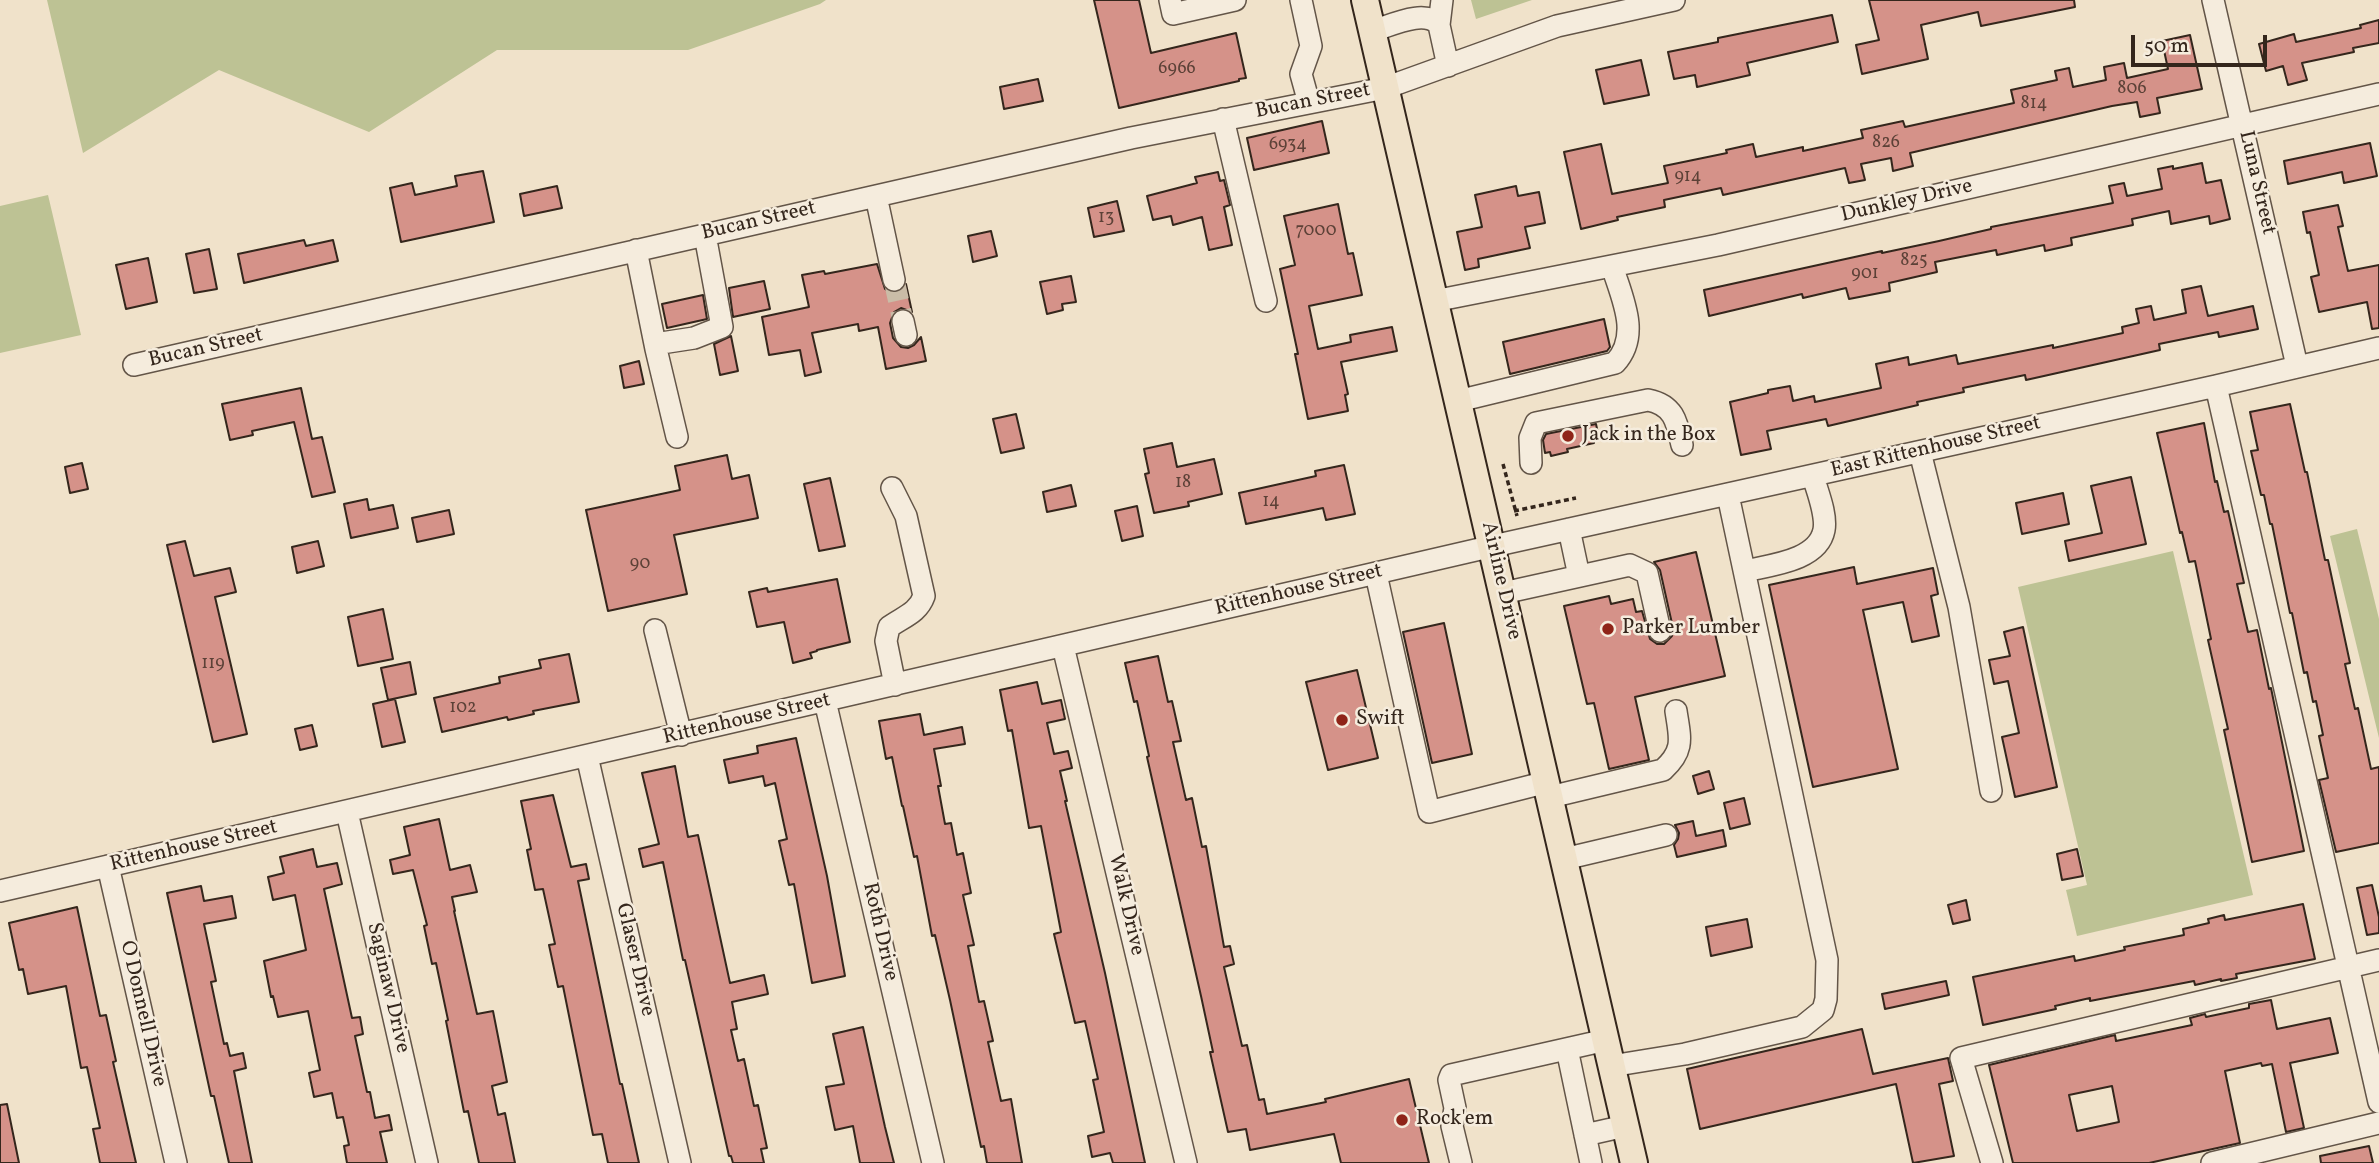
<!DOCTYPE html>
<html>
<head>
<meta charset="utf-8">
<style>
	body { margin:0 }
	#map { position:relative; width:2379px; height:1163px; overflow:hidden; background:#f0e2ca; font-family:Vollkorn,serif }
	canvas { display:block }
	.scale { position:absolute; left:2131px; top:35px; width:136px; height:32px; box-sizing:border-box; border:4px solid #34261c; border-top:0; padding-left:9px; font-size:21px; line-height:24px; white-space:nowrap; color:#34261c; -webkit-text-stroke:5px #f5ecdd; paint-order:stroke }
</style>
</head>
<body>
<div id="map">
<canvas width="2379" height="1163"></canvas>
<div class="scale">50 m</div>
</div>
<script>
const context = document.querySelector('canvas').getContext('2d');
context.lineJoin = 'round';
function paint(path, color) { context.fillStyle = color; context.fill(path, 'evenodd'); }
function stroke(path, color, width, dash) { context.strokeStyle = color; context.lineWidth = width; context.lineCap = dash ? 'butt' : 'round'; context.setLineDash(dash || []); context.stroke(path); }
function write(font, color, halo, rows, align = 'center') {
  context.font = font + ' Vollkorn,serif'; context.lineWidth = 5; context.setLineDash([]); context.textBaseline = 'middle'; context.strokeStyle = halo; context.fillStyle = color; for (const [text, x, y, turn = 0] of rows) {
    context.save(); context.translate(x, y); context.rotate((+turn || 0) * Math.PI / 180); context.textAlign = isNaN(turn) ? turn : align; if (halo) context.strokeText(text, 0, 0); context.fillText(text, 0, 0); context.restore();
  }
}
paint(new Path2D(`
	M47,0H826L820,4L688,50H497L369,132L219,70L83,153Z
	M1471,0H1532L1476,19Z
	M48,195L81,335L0,353V206Z
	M2357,529L2379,619V738L2330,536Z
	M2173,551L2253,895L2077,936L2066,890L2087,885L2018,587Z`), '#bdc294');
const building = new Path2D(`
	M1094,0H1139L1151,53L1236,33L1246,78L1239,79V81L1119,108Z
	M1869,0H2074L2075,7L1981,26L1978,12L1921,25L1928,59L1862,74L1856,45L1879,40Z
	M1832,15L1838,42L1747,63L1750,75L1719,82L1697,87L1695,75L1674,79L1668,52L1718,42V38Z
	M2379,20V43L2353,48L2354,52L2302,63L2307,80L2288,85L2283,66L2266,71L2259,44L2294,34L2296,42L2361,28L2360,25Z
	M2190,35L2202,89L2157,98L2160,113L2140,117L2137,102L2112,106L1910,153L1913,166L1893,171L1891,158L1861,164L1865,180L1849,183L1845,168L1723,195L1721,188L1664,200L1665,207L1617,217L1618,220L1581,229L1564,152L1601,144L1612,194L1668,183L1664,166L1727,153L1726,150L1753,144L1756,157L1803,147V151L1863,138L1861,130L1903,121L1905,127L2014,103L2011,90L2057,80L2055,71L2069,68L2073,87L2106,80L2104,67L2124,63L2127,78L2168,69L2162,41Z
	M1641,60L1649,95L1604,104L1596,70Z
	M1038,79L1043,101L1004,109L1000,87Z
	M1322,121L1329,153L1254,170L1247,138Z
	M2370,143L2377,176L2344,183L2342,172L2288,184L2284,161Z
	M2202,163L2206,183L2221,180L2230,219L2210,224L2209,216L2171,224L2169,211L2132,219L2133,225L2071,238L2072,245L2045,251L2044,245L1997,255L1996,250L1935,262L1937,272L1889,283L1890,291L1849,299L1846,288L1803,298L1802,294L1709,316L1704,290L1882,251V253L1939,241L1991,229V227L2113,203L2109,186L2124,183L2127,196L2162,189L2158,169L2173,166V169Z
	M483,171L494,222L401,242L390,188L412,183L415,195L457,186L455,176Z
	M1218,172L1220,181L1224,180L1230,205L1224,207L1232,245L1209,250L1202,217L1173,225L1171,216L1153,220L1147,196L1197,183L1195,177Z
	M557,186L562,208L524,216L520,194Z
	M1516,186L1518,196L1539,192L1545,223L1525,227L1530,248L1478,259L1479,267L1465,270L1457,232L1482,227L1475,195Z
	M1117,201L1124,231L1094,237L1088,208Z
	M1338,204L1348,254L1353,253L1362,295L1309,306L1318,349L1351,342L1350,335L1392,327L1397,351L1341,362L1348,394L1345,395L1348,411L1308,419L1295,354H1298L1280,269L1295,265L1284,216Z
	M2338,205L2343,226L2338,227L2348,271L2379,265V328L2372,329L2367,302L2319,312L2311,277L2319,275L2310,232L2307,233L2303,212Z
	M991,231L997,256L973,262L968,236Z
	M304,240L306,246L333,240L338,261L244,283L238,254Z
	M209,249L217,289L194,293L186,254Z
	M148,258L157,302L126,309L116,265Z
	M877,264L885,289L891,293H897L906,284L912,312L901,308L894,312L890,323L893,338L901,347L908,348L914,345L921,337L926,361L886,369L878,327L859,331L858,324L812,333L821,372L805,376L800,350L769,355L762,317L809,307L802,275L824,271L825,274Z
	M1071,276L1076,302L1062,304L1063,310L1047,314L1040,282Z
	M764,281L770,309L733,317L729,288Z
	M2201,286L2208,316L2253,306L2258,329L2219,337L2218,332L2159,344L2160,350L2026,380L2025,375L1963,388L1964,392L1917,402L1918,405L1828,426L1826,419L1767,431L1771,449L1741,455L1730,402L1768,393V390L1790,386L1793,401L1814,396L1815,402L1881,388L1876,364L1908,357L1909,365L1956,355L1958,364L2053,345V348L2123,333L2122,327L2139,323L2136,309L2151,306L2154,320L2186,313L2182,290Z
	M703,295L707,319L667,328L662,304Z
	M1604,319L1610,347L1607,351L1510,374L1503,342Z
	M731,336L738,371L720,375L714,344Z
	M639,361L644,384L624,388L620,366Z
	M301,388L312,439L322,437L335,492L312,497L294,422L252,431L253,435L230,440L222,404Z
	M2290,404L2305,472H2307L2325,560H2328L2350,663L2345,664L2355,709L2358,708L2371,769L2379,767V843L2336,852L2319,780L2328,778L2319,736L2323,735L2316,701L2313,702L2307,672L2304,673L2292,613H2290L2272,524H2270L2264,495H2261L2251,451L2258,450L2250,412Z
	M1016,414L1024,448L1001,453L993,419Z
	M2204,423L2215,482L2217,481L2224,512L2228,511L2244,583L2237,584L2248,632L2257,630L2269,689L2271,688L2304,851L2252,862L2224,730L2228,729L2208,640L2211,639L2195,561L2189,562L2182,532L2180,533L2157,433Z
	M1596,424L1599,438L1593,439L1594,443L1567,449L1568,452L1551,456L1550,452L1545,453L1543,440L1546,434Z
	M1172,443L1177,467L1214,459L1222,494L1188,502L1189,506L1154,513L1145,474L1149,473L1144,449Z
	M727,455L732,479L749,475L758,518L674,535L687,594L608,611L586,510L680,490L675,466Z
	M82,463L88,489L70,493L65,467Z
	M1344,465L1355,514L1326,520L1323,508L1246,524L1239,493L1316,476L1315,471Z
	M2131,477L2146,544L2069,561L2065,541L2102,533L2091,486Z
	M830,478L845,546L819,551L804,484Z
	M1071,485L1076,506L1047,512L1043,492Z
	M2063,493L2069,524L2022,534L2016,503Z
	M367,499L369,510L393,505L398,528L351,538L344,504Z
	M1137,506L1143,536L1122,541L1115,511Z
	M449,510L454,534L417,542L412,518Z
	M185,541L194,576L230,568L236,592L215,597L247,734L213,742L167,545Z
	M318,541L324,566L297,573L292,547Z
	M1696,552L1725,676L1635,697L1649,760L1609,769L1594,703L1587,704L1564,606L1609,596L1611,604L1633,599L1636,612L1642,611L1650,639L1657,644H1664L1672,636L1673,628L1660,570L1654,562Z
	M1854,567L1857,584L1933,568L1938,594L1931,596L1939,636L1912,642L1903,602L1863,610L1898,769L1813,787L1769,585Z
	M837,579L850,642L817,650V651L810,653L812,658L793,663L784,622L757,627L749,592L767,588L768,592Z
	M383,609L393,659L358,666L348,617Z
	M1444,623L1472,754L1432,763L1403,632Z
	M2023,627L2057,787L2015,797L2002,737L2019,733L2008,681L1994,684L1989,660L2010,656L2004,632Z
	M569,654L579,702L533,711L534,714L508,720L507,717L442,732L434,698L500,683L499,677L541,668L539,660Z
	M1158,656L1168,702L1172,701L1181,741L1173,742L1186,800L1192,798L1202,847L1206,846L1224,947L1230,946L1234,964L1224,967L1242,1046L1247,1045L1259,1100L1264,1099L1267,1114L1326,1102L1325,1099L1409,1079L1429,1163H1341L1334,1134L1250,1150L1246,1129L1228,1132L1210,1052H1213L1201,996L1147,757L1149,756L1137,701L1134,702L1125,663Z
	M410,662L416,694L388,700L381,668Z
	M1357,670L1378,758L1328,770L1306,682Z
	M1037,682L1042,704L1061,700L1065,719L1047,723L1054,754L1068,751L1072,768L1060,771L1067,801H1065L1105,973L1145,1163H1113L1110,1153L1092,1157L1088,1136L1104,1132L1093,1080L1098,1079L1085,1021L1075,1023L1054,934L1061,932L1041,826L1029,828L1012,730L1008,731L1000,690Z
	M395,699L405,742L382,747L373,704Z
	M920,714L924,735L962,727L965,744L934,749L941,786H938L945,824L951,823L957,855L963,853L971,893L963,895L974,945L968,946L979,1002L984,1001L993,1041L988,1042L1001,1101L1011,1099L1022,1163H987L984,1146L981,1147L950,1000L935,935L932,936L917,856L914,857L903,806H902L892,757L886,759L879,721Z
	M312,725L317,746L300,750L295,729Z
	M796,738L827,876L845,976L812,983L794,884L789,885L779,841L787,839L775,783L765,786L763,776L729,783L724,760L758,753L757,746Z
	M675,766L688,837L698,835L730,983L764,975L768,994L732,1002L737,1029L731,1030L738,1061L744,1059L754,1106L758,1105L767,1148L761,1149L764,1163H733L731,1156H729L685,960H683L663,862L643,867L639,849L659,844L642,773Z
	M1709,771L1714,789L1698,794L1693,776Z
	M553,795L571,867L586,864L589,879L578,881L620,1084H622L639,1163H608L602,1134L593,1135L563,986L558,987L549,945L555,944L543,889L535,890L527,850L531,849L521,801Z
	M1744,798L1750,824L1730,829L1724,803Z
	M439,819L450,870L470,865L477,892L452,897L455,911H454L477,1014L493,1011L507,1082L492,1086L498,1115L505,1113L515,1163H479L468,1111L464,1112L446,1021L448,1020L436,963L432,964L424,926L427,925L413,870L393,874L390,860L410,855L404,827Z
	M1693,821L1696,836L1723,830L1726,846L1677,857L1674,845L1678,839L1679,833L1675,825Z
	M313,849L317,867L337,863L342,884L324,889L352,1018L360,1017L363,1034L355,1036L367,1092H370L375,1118L389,1115L392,1130L380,1132L387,1163H347L344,1146L349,1145L343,1117L337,1118L332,1093L314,1097L309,1073L320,1070L308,1011L278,1017L273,996L271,997L264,961L306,950L295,895L273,900L268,877L284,873L280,857Z
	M2077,849L2083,876L2062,880L2057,854Z
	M2372,885L2379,917V933L2367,935L2357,888Z
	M201,886L204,901L232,896L236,918L204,924L216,981L211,982L224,1044L227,1043L230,1056L243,1053L246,1068L234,1071L252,1163H229L214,1096H211L167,893Z
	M1966,900L1970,920L1953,924L1948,905Z
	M2303,904L2315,959L2236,974L2237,978L2221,981V979L2195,985L2194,981L2090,1001V998L2055,1006L2056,1009L1983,1025L1973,977L2074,956L2075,961L2125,950L2124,947L2184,935L2183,929L2209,923L2208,919L2224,915L2225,920Z
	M77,907L100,1016L106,1015L116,1061L113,1062L136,1163H100L93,1129L100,1128L87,1067L81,1068L66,986L28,994L23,969L19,970L9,923Z
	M1747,919L1752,947L1711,956L1706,927Z
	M1946,981L1949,995L1885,1009L1882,994Z
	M2271,1000L2277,1029L2330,1018L2338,1053L2290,1063L2304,1128L2286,1132L2272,1064L2262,1066L2261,1063L2225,1071L2240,1143L2149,1163H2013L1989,1065L2115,1035L2116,1041L2192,1025L2190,1018L2205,1014L2206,1017L2249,1008V1004ZM2112,1086L2119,1122L2077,1131L2069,1095Z
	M863,1027L885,1127L894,1163H860L853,1126L835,1130L826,1087L844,1084L833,1034Z
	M1862,1029L1873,1074L1948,1058L1953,1081L1939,1084L1954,1156L1913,1163L1896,1084L1700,1129L1687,1069Z
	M7,1104L19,1163H0V1105Z
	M2369,1146L2373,1163H2321L2320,1156Z`);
paint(building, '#d59289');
stroke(building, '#34261c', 2);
stroke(new Path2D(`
	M894,280L903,321`), '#cabca7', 21, [21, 10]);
const minor = new Path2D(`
	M1170,0L1173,14L1235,0
	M1301,0L1311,46L1301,74L1309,103
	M1442,0L1439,25L1448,66
	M2213,0L2297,366
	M1372,31C1390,26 1425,8 1439,25
	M1223,119L1266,301
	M876,196L894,280
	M636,250L656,349L677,437
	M1434,301L1718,245L2379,94
	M903,321L906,335
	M655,344L694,338L722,327L705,235
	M134,365L1131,138L1385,88L1557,26L1674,0
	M2216,386L2379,1102
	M1458,401L1615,363C1641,335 1622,298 1612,266
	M1920,452L1959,607L1991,791
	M1531,463L1530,438L1536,423L1648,400C1674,405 1677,422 1682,445
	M892,488L906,516L924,596C918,613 903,617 889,627L886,641L895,685
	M1569,529L1579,576
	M1745,571C1770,565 1818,561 1824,530C1827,514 1817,491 1813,476
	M1376,574L1429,812L1547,782
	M1503,593L1630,565L1647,573L1660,631
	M655,630L681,735
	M1063,646L1186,1163
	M825,701L933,1163
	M587,756L680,1163
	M1550,797L1663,770C1685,750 1680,738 1676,711
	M347,812L427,1163
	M1564,859L1666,835
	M108,866L176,1163
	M0,891L1493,546L2216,386L2379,348
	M1567,1049L1591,1163
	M1611,1066L1685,1054L1802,1027L1823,1010L1826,999L1827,960L1728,495
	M1585,1135L1625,1126
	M1461,1163L1452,1126L1455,1108L1449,1080L1451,1075L1606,1040
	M1992,1163L1961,1058L2379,960
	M2212,1163L2379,1123`);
const major = new Path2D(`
	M1365,0L1634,1163`);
stroke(minor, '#635548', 24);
stroke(major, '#34261c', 30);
stroke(new Path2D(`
	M1503,464L1517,516
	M1514,511L1576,498`), '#34261c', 3.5, [5, 3.5]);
stroke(minor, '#f5ecdd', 21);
stroke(major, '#f0e2ca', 26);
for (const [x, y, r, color] of [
	[1568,436,7,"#8f2418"],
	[1608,629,7,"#8f2418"],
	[1342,720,7,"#8f2418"],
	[1402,1120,7,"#8f2418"]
]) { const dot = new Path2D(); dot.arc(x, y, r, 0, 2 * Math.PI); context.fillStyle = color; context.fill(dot); stroke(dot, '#f5ecdd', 2.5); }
write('18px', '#5c4137', null, [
	["6966",1177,70],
	["806",2132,90],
	["814",2034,105],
	["826",1886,144],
	["6934",1288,146],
	["914",1688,178],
	["13",1106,219],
	["7000",1316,232],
	["825",1914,262],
	["901",1865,275],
	["18",1183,484],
	["14",1271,503],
	["90",640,565],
	["119",213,665],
	["102",463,709]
]);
write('21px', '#34261c', '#f5ecdd', [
	["Bucan Street",1313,102,-11],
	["Luna Street",2256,183,77],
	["Dunkley Drive",1907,202,-13],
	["Bucan Street",759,222,-13],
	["Bucan Street",206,349,-13],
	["East Rittenhouse Street",1936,448,-13],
	["Airline Drive",1500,581,77],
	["Rittenhouse Street",1299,591,-13],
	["Rittenhouse Street",747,720,-13],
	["Rittenhouse Street",194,847,-13],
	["Walk Drive",1125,905,77],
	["Roth Drive",879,932,77],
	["Glaser Drive",634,960,77],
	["Saginaw Drive",387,988,77],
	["O Donnell Drive",142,1014,77]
]);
write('21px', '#34261c', '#f5ecdd', [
	["Jack in the Box",1582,436],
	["Parker Lumber",1622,629],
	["Swift",1356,720],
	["Rock'em",1416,1120]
], 'left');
</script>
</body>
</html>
